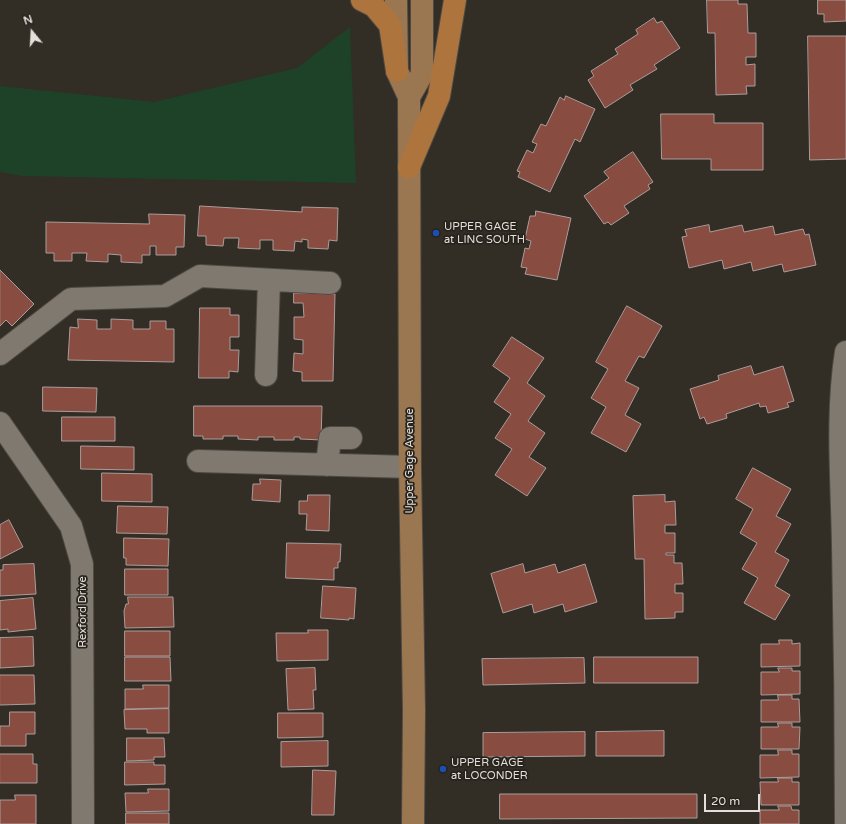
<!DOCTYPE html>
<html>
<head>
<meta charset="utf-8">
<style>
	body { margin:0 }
	#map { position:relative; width:846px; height:824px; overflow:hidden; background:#322d25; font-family:"Varela Round",sans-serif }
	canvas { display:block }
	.north { position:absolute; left:12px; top:12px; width:40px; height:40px; -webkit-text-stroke:3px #28231c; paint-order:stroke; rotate:342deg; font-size:11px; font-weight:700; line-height:16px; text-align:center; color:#e3e0db }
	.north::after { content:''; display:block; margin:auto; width:14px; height:18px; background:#e3e0db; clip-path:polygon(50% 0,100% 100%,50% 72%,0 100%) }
	.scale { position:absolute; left:704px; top:794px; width:56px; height:18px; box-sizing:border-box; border:2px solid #e3e0db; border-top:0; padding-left:5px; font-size:12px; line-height:14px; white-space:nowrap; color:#e3e0db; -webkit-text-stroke:3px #28231c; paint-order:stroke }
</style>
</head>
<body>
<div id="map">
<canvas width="846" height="824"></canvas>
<div class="north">N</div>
<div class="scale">20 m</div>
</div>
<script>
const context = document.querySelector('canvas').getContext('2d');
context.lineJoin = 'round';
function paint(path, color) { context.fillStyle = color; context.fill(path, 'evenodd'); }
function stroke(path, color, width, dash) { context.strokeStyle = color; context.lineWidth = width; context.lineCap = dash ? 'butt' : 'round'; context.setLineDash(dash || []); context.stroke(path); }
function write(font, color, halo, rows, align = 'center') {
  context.font = font + ' "Varela Round",sans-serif'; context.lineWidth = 3.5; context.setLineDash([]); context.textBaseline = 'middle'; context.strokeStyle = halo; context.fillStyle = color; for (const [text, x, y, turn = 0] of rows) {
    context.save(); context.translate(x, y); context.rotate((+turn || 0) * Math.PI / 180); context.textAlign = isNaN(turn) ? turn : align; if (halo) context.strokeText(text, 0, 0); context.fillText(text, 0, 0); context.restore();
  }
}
paint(new Path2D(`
	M350,27L356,183L23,176L0,172V86L154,102L297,68Z`), '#1e4228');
const building = new Path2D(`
	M707,0H738V4H747L748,33H756V57H746V65L755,64V86H746L747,94L716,95L715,33H708Z
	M818,0H846V21L824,22V14H818Z
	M654,18L657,23L662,21L680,48L654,65L657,69L630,85L633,90L605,108L588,80L594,76L591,71L618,54L615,49L638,34L636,30Z
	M808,36H846V159L810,160Z
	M566,96L595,109L580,142L575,139L550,192L518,177L520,172L517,171L527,150L533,153L537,144L532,142L541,124L546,126L560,97L564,100Z
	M661,114H714V123H763V170H711V159H662Z
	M633,152L653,182L648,185L650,189L624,206L629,213L611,225L608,222L604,224L584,196L609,178L604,172Z
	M200,206L302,212V207L338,208L337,241L329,240L328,249L308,248V240L302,239V242L295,241L294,251L273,250V240H260V249L238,248L239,238H224L223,246L206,245V236H198Z
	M536,211L571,218L557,280L525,274L527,268L521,267L525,248L529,249L531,241L525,239L530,216H535Z
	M149,214L185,215L184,247H176V255H156V246H150V255H142V263L121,262V255L108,254V262L86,261L87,253H72V261H54V253H46V222L149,224Z
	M709,225L710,232L742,225L744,232L773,226L775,235L803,229L805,235L809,234L816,265L784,272L782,264L753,271L751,262L724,269L722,260L689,268L682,237L687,236L685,230Z
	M0,270L34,304L12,326L6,320L0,326Z
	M294,293L335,294L333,381H302V372L293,371L294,353L303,354V340L294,339V317H304L303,303H294Z
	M627,306L662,326L644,358L639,356L625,381L639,388L625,415L641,424L626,452L591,433L606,407L591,398L608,369L596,362Z
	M200,308H230V315H239V337H230V350H239L238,372L229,371V378H199Z
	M78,319L97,320V329H111V319L133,320V329H150V321H166V329H174V362L68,360L70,327L78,328Z
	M512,337L544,358L527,383L545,396L528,421L545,433L529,457L546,468L527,496L495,475L512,449L495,438L511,414L494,402L510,378L493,366Z
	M751,366L754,375L783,366L794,401L787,403L789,407L768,413L766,406L760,407L759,403L726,414L727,418L707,424L704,417L700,419L690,389L719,380L718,376Z
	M43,387L97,388L96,412L43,411Z
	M194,406H322L321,440L300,439V437H294V440H274V437H258V440L238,439V436H223V439H203V436H194Z
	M62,417H115V441H62Z
	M81,446L134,447V470L81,469Z
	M753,468L791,489L776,516L791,524L775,552L789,560L775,586L790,595L775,620L744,603L758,578L742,569L757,543L740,533L753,509L736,499Z
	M102,473L152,474V502L102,501Z
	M260,479L281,480L280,502L252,500L253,484H260Z
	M308,495H330L329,531L306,530L307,514H299V501H307Z
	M665,495V502L675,501L676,525H665V533H675V553H666V555H674V563H682L683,584H675V593H683V612H675V618L645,619L644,559H635L633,496Z
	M118,506L168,507L167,534L117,533Z
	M9,520L23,547L0,559V525Z
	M124,538L169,539L168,566L126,565V558H124Z
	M287,543L341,544L340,562H338V568H334V580L286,578Z
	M34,564L36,594L0,596V570H3V565Z
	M523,564L525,573L555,564L558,573L585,564L597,602L565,612L563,604L534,613L532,604L503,613L491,574Z
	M125,569H168V595H125Z
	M323,586L356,588L354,619L349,618V620L321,618Z
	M128,597H173L174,627L125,628L124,611L126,604H128Z
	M33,598L36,629L8,632V629L0,630V601Z
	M308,630H328V660L277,661L276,633H308Z
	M125,631H170V656H125Z
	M33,637L34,666L0,668V638Z
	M779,640H792V644L800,643V666L761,667V644H779Z
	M125,657H170L171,681H125Z
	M594,657H698V683H594Z
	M584,658L585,683L483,685L482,659Z
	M315,668L316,690H313L314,709L288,710L286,669Z
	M778,668H792V671H800V694L761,695V672H779Z
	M0,675H34L35,704L0,705Z
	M143,685H169V708L125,709V689H143Z
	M778,695H792V699H799L800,722H761V700H778Z
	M169,709V733H147V729H125L124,710Z
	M10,712H35V734H26V746H0V726H9Z
	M278,713H323V737L278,738Z
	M778,723H792V727H800L799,749H761V727H778Z
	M664,731V756H596V732Z
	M585,732V756L483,757V733Z
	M127,738H164L165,757H154V760L127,761Z
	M328,741V766L281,767V742Z
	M778,750H792V754H799V777L760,778V755H778Z
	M0,754H33V764H37V783H0Z
	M125,762H154V765H165V784L125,785Z
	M313,770L336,771L334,815H312Z
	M778,778H792V782H799V805H761L760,782H778Z
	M148,789H169V811L126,812L125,793H148Z
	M500,794H697V818L500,819Z
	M15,795H36V824H0V800H15Z
	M778,806H791L792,810H799V824H760V810H779Z
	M126,813H169V824H126Z`);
paint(building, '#894c41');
stroke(building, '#aa9d9b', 1);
const minor = new Path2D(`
	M0,354L71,299L165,296L200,276L330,283
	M266,375L269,280
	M0,423L71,526L82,564L83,824
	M198,461L410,467
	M327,465L330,438H351
	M846,824C846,731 845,638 843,545C842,481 836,415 846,352`);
const major = new Path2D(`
	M396,0L397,71L409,97L410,467L414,711L413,824
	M409,97L422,74V0`);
const highway = new Path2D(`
	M362,0L374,6L390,25L397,71
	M409,167L439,96L455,0`);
stroke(minor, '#4e4a43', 24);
stroke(major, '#4e4a43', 24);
stroke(highway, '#4e4a43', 24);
stroke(minor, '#7f7970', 22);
stroke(major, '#9b7751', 22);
stroke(highway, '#ad753d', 22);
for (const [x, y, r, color] of [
	[436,233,4,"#1a4fb4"],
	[443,769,4,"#1a4fb4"]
]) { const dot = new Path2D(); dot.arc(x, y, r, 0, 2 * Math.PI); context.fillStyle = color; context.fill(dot); stroke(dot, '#28231c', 1.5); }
write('11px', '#e3e0db', '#28231c', [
	["UPPER GAGE",444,227],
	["at LINC SOUTH",444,240],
	["UPPER GAGE",451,763],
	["at LOCONDER",451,776]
], 'left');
write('11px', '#e3e0db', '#28231c', [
	["Upper Gage Avenue",410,461,-90],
	["Rexford Drive",83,612,-90]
]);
</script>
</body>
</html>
